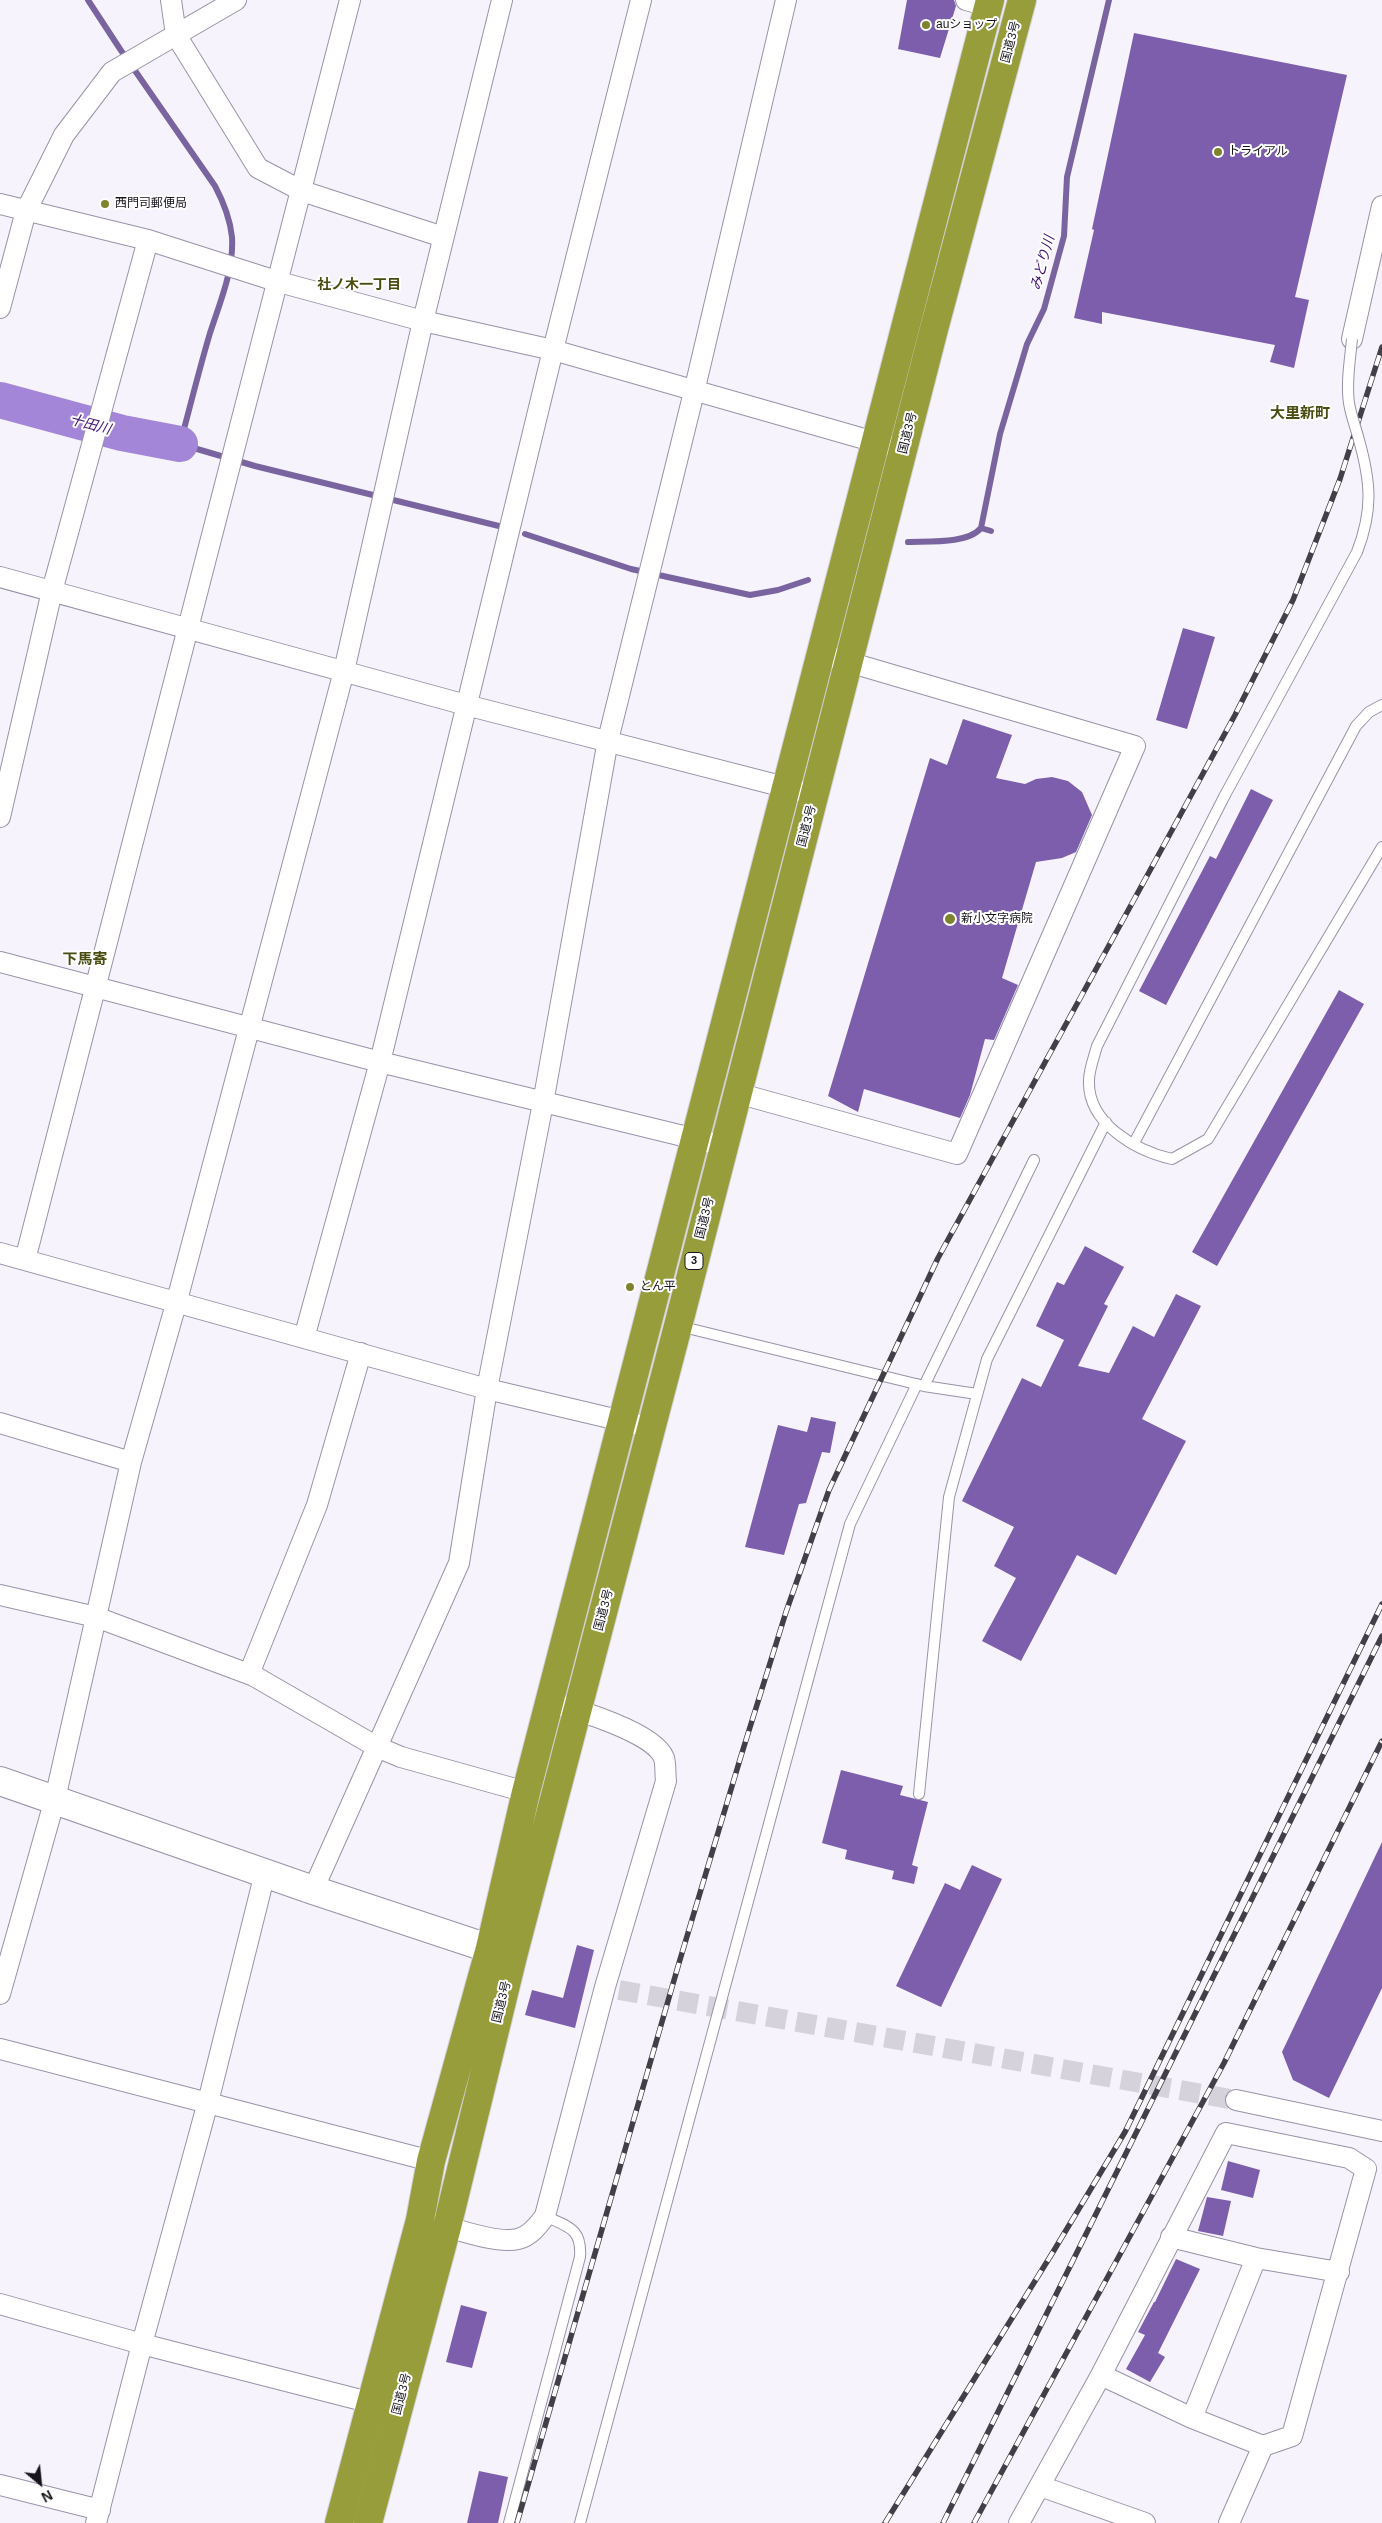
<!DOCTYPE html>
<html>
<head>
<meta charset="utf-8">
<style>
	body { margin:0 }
	#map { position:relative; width:1382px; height:2523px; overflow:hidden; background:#f6f3fd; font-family:Arial,sans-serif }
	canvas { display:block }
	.north { position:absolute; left:15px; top:2458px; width:50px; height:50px; -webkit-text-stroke:4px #fff; paint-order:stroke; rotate:152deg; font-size:14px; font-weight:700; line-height:20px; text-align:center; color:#17141c }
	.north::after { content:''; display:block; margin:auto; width:18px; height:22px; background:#17141c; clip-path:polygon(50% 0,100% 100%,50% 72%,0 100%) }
</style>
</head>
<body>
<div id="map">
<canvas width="1382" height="2523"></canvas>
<div class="north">N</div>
</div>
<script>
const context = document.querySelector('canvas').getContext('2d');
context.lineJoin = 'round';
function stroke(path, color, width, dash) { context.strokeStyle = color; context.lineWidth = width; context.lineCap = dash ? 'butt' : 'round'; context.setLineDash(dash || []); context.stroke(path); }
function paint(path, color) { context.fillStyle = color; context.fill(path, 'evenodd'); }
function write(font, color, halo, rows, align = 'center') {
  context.font = font + ' Arial,"Noto Sans JP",sans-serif'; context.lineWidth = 4; context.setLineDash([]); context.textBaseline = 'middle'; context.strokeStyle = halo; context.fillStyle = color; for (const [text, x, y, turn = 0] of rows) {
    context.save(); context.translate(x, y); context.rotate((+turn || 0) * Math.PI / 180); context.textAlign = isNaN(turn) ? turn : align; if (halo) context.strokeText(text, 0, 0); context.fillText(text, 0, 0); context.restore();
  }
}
stroke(new Path2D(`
	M88,0L120,49L215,186C224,203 230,218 232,237C234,270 220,302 210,333C199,370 190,407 180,444L255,466L507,528
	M981,528L991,531
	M525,534L631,569L750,595L778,590L808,580
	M908,542C928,541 968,544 981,528L1000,434L1027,344L1044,309L1064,236L1067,177L1109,0`), '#7a64a0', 6);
stroke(new Path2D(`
	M0,400L122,433L180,444`), '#a486d8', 36);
paint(new Path2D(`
	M907,0H954L956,6L940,58L898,49Z
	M1134,33L1347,75L1295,297L1309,300L1294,368L1270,362L1275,345L1102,312V324L1074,318L1094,230L1092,229Z
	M1183,628L1215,637L1187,729L1156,720Z
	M963,719L1012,735L996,778L1025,784L1036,779L1052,777L1068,781L1082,792L1092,815L1076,852L1062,858L1036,862L1002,978L1018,985L994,1040L985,1039L970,1095L960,1118L864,1089L858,1112L828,1096L930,758L947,765Z
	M1251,789L1273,800L1166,1005L1139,991L1210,856L1216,859Z
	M1339,990L1364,1004L1217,1266L1192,1252Z
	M1085,1246L1124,1267L1104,1304L1108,1306L1078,1366L1109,1373L1133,1326L1154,1337L1176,1294L1201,1306L1142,1419L1186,1441L1116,1575L1077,1555L1021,1661L982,1641L1016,1578L994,1566L1014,1527L962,1501L1022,1378L1041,1387L1064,1340L1036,1326L1057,1282L1064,1285Z
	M811,1417L836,1422L830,1453L822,1452L806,1503L799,1504L784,1555L745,1547L778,1425L807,1432Z
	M841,1770L903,1786L900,1795L928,1802L912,1865L918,1867L914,1884L892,1879L894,1871L845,1859L847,1850L822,1843Z
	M1382,1842V1988L1329,2098L1293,2080L1282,2052Z
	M972,1865L1002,1879L941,2007L896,1986L945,1883L960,1890Z
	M577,1945L594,1950L575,2028L525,2015L532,1990L563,1998Z
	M1228,2161L1260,2170L1253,2198L1221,2190Z
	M1207,2197L1231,2201L1223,2236L1198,2231Z
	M1176,2259L1200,2269L1158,2353L1165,2357L1150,2382L1126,2369L1145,2335L1138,2332L1154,2302H1155Z
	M461,2305L487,2312L472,2368L446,2362Z
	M479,2471L508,2477L498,2523H467Z`), '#7c5eac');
stroke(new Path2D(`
	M619,1990L1236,2100`), '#d5d2db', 20, [20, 10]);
const lane = new Path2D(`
	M1225,795L1097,1046C1094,1057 1089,1070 1089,1080C1087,1123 1136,1151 1172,1159L1208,1139L1382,847
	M1134,1143L1356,726L1369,712L1382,705
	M679,1326L924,1386L1034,1160
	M924,1386L977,1394
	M919,1794L949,1497L987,1359L1106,1122
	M509,2523L580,2257C582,2228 568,2227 545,2216
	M580,2523L850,1524L917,1384`);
const street = new Path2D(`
	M171,0L176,35L258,168L302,191L443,237
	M966,0L988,6
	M0,204L148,240L279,282L423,321L553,350L903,450
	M0,308L26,211L64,135L112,72L236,0
	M1352,339L1382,206
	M0,577L466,705L800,791
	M0,817L52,591L148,240
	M0,962L380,1062L724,1146
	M737,1093L957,1154L1135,746L821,654
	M0,1253L487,1389L652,1428
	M25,1260L350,0
	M304,1338L380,1062L553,350L641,0
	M0,1423L131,1462
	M0,1595L96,1617L254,1676L377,1747L401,1757L526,1792
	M249,1674L317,1505L361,1353
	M313,1890L459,1563L487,1389L543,1103L608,740L694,392L786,0
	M0,1994L55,1799L131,1462L176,1304L344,671L423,321L502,0
	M0,2049L431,2161
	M1236,2100L1382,2131
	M434,2223C456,2229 497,2244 518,2239C530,2236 538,2226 545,2216L605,1987L666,1781C665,1774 666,1764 664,1758C654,1732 575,1709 550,1703
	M1171,2237L1256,2258L1339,2272
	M0,2304L142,2344L384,2406
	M1192,2418L1256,2258
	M0,2485L100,2510
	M1040,2486L1145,2523
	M96,2523L142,2344L208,2102L265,1873
	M1019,2523L1101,2375L1226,2133L1349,2158L1366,2169L1292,2436L1263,2446L1192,2418L1101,2375
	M1229,2523L1263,2446`);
const secondary = new Path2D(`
	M0,1781L313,1890L512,1956`);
const highway = new Path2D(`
	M339,2523L420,2220L431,2161L490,1948L526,1792L990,0
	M368,2523L447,2227L513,1956L678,1326L934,329L1022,0`);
stroke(lane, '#9992a8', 12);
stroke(street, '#9992a8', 22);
stroke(secondary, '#9992a8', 30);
stroke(highway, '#d1d0d2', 30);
stroke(lane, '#fff', 10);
stroke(street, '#fff', 20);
stroke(secondary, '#fff', 28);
stroke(highway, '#979d3a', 28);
const rail = new Path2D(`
	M517,2523L679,1963L741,1756L786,1612L829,1490L938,1258L1235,715L1293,600L1340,479L1382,347
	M885,2523L1053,2252L1125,2132L1382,1604
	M943,2523L1382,1636
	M974,2523L1224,2063L1382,1741`);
stroke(rail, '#423f47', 5.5);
stroke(rail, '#fff', 4, [11]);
const laneBridge = new Path2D(`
	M1225,795L1357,552C1373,510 1371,483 1359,440C1356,428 1351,416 1349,403C1346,382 1350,361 1352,339`);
stroke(laneBridge, '#9992a8', 12, []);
stroke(laneBridge, '#fff', 10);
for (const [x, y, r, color] of [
	[926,25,5,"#7f832e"],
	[1218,152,5,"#7f832e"],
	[105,204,5,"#7f832e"],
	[950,919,6,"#7f832e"],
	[630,1287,5,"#7f832e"]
]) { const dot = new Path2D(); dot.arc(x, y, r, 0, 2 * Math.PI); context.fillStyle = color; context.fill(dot); stroke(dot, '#fff', 2); }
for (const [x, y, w] of [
	[694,1261,18]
]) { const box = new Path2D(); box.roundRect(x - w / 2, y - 8.5, w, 17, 4); context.fillStyle = '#fff'; context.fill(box); stroke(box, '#17141c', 1); }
write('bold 11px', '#17141c', null, [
	["3",694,1261]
]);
write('12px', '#17141c', '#fff', [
	["auショップ",936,25],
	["トライアル",1228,152],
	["西門司郵便局",115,204],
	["新小文字病院",961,919],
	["とん平",640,1287]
], 'left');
write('12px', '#17141c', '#fff', [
	["国道3号",1011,42,-75],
	["国道3号",908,433,-76],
	["国道3号",807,826,-75],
	["国道3号",705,1218,-76],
	["国道3号",604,1610,-75],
	["国道3号",502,2002,-76],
	["国道3号",402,2394,-75]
]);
write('italic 14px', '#3f0c70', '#fff', [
	["みどり川",1043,263,-75],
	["十田川",90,425,15]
]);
write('bold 14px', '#4a4d11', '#fff', [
	["社ノ木一丁目",359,285]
]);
write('bold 15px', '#4a4d11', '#fff', [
	["大里新町",1300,414],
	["下馬寄",85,960]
]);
</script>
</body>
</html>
